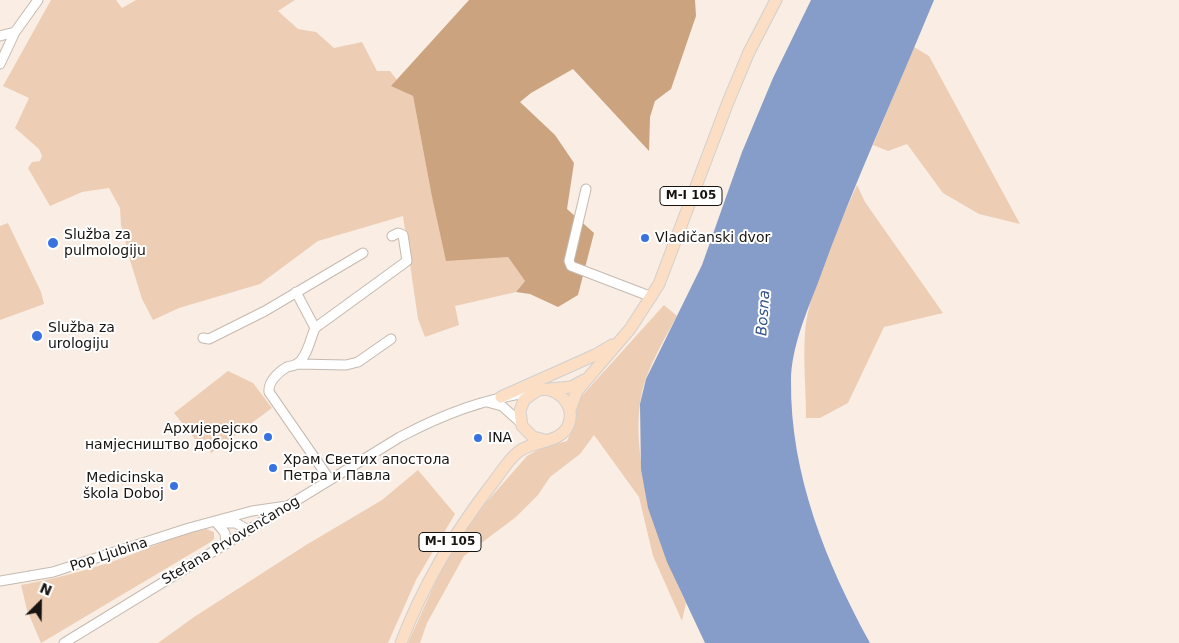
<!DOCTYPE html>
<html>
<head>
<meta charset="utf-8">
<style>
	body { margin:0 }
	#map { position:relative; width:1179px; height:643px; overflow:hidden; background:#f9ede4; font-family:"DejaVu Sans",sans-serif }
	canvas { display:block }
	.north { position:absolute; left:15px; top:578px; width:50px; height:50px; -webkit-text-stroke:4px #fff; paint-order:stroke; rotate:23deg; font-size:14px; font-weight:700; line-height:20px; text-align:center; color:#181411 }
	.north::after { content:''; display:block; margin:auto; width:18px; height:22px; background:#181411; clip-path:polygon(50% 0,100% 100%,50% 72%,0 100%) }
</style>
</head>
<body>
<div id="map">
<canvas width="1179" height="643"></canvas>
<div class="north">N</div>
</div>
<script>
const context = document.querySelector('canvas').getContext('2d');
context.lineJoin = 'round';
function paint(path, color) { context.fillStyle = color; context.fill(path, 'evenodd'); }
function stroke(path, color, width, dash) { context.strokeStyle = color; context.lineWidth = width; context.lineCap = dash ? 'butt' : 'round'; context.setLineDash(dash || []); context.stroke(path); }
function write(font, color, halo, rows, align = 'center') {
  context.font = font + ' "DejaVu Sans",sans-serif'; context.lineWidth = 4; context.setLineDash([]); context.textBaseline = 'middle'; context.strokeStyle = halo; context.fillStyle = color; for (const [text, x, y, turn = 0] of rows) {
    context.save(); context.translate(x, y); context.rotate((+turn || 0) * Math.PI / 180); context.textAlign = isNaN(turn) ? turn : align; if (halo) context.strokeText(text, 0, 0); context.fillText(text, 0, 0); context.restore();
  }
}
paint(new Path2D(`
	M51,0H116L122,8L136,0H295L278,11L298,29L316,32L334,48L362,42L377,71H390L397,80L392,86L413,96L431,192L508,257L525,281L516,292L455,306L459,325L425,337L418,319L403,216L318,241L260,284L179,308L153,320L142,299L130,260L121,225L120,208L109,188L82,192L50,206L28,168L32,162L40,161L42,156L39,149L15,128L29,98L3,86Z
	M914,47L929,56L1020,224L979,214L943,193L907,144L888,151L873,145Z
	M857,185L865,202L943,313L884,327L848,403L820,418H806C806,390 803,361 805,333C808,289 839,226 857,185Z
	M8,223L41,292L44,304L0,320V226Z
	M664,305L677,316C666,336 654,357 646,378C623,443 658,544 686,603L682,621L653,556L639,497L594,435L580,454L550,477L538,495L516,517L464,556L427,623L420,643H408L445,561L477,513L527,456L541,448L567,441L575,423L576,406L580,398Z
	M228,371L253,383L272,408L211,453L208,446L202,448L174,413Z
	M418,470L455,514L416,580L388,643H158L194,617L306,545L382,500Z
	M206,529L214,532V539L209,543L41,643L27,610L21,585C52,579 82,572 111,562C143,551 173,536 206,529Z`), '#edceb4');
paint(new Path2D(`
	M469,0H695L696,16L671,89L655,101L650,117L649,151L573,69L531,93L520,102L555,135L574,163L567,209L594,233L578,295L558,307L530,294L516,292L525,281L508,257L446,261L431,192L413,96L391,86Z`), '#cca37f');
paint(new Path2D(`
	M811,0H934C896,93 853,185 819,280C807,311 791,348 791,381C790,474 826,563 870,643H705L667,562L648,508L641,469L640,404L646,379L702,265L742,152L773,78Z`), '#859dc8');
const minor = new Path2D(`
	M0,36L15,32
	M0,64L15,32L38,0
	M586,189L569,261L571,266L652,297
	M296,292L315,328C311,337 307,357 298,363C295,366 290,366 287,367C278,372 268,382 269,392L330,480
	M315,328L407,261L403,235L398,233L392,236
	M203,338L209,339L265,311L363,253
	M298,364L346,365L358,362L391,339
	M487,402L502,406L521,423
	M216,522L225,533L226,544
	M223,523H236L248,530
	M0,581L53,572L189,528L252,511L287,506
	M64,643L400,437C444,414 483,399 532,392`);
const major = new Path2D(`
	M501,397L595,355L612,345
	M570,410L577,391L630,329L659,284L728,102L749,52L776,0
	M545,440L533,437L522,426L520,411L524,400L538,390L571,387L584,380
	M401,643C423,585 454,533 492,484C500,474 508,460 518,452C533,440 559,444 568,426C575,410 565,395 550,390`);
stroke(minor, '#c5bab0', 11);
stroke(major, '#d1d0cf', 13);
stroke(minor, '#fff', 9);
stroke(major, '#fbdec4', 11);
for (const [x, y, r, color] of [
	[645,238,5,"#3871e0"],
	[53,243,6,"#3871e0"],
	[37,336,6,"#3871e0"],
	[268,437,5,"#3871e0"],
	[478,438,5,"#3871e0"],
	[273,468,5,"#3871e0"],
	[174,486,5,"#3871e0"]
]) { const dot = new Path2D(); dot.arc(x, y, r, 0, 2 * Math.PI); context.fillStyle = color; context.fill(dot); stroke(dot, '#fff', 2); }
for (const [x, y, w] of [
	[691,196,62],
	[450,542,62]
]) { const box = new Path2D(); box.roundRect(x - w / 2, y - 9.5, w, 19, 4); context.fillStyle = '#fff'; context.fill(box); stroke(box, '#181411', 1); }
write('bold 12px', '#181411', null, [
	["M-I 105",691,196],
	["M-I 105",450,542]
]);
write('14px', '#181411', '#fff', [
	["Služba za",64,235],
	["pulmologiju",64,251],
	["Vladičanski dvor",655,238],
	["Služba za",48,328],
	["urologiju",48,344],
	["Архијерејско",258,429,"right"],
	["намјесништво добојско",258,445,"right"],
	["INA",488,438],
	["Храм Светих апостола",283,460],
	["Петра и Павла",283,476],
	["Medicinska",164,478,"right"],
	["škola Doboj",164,494,"right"]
], 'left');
write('14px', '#181411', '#fff', [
	["Stefana Prvovenčanog",231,541,-31],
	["Pop Ljubina",109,555,-18]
]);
write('italic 15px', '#35538b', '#fff', [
	["Bosna",764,313,-86]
]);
</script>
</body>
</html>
